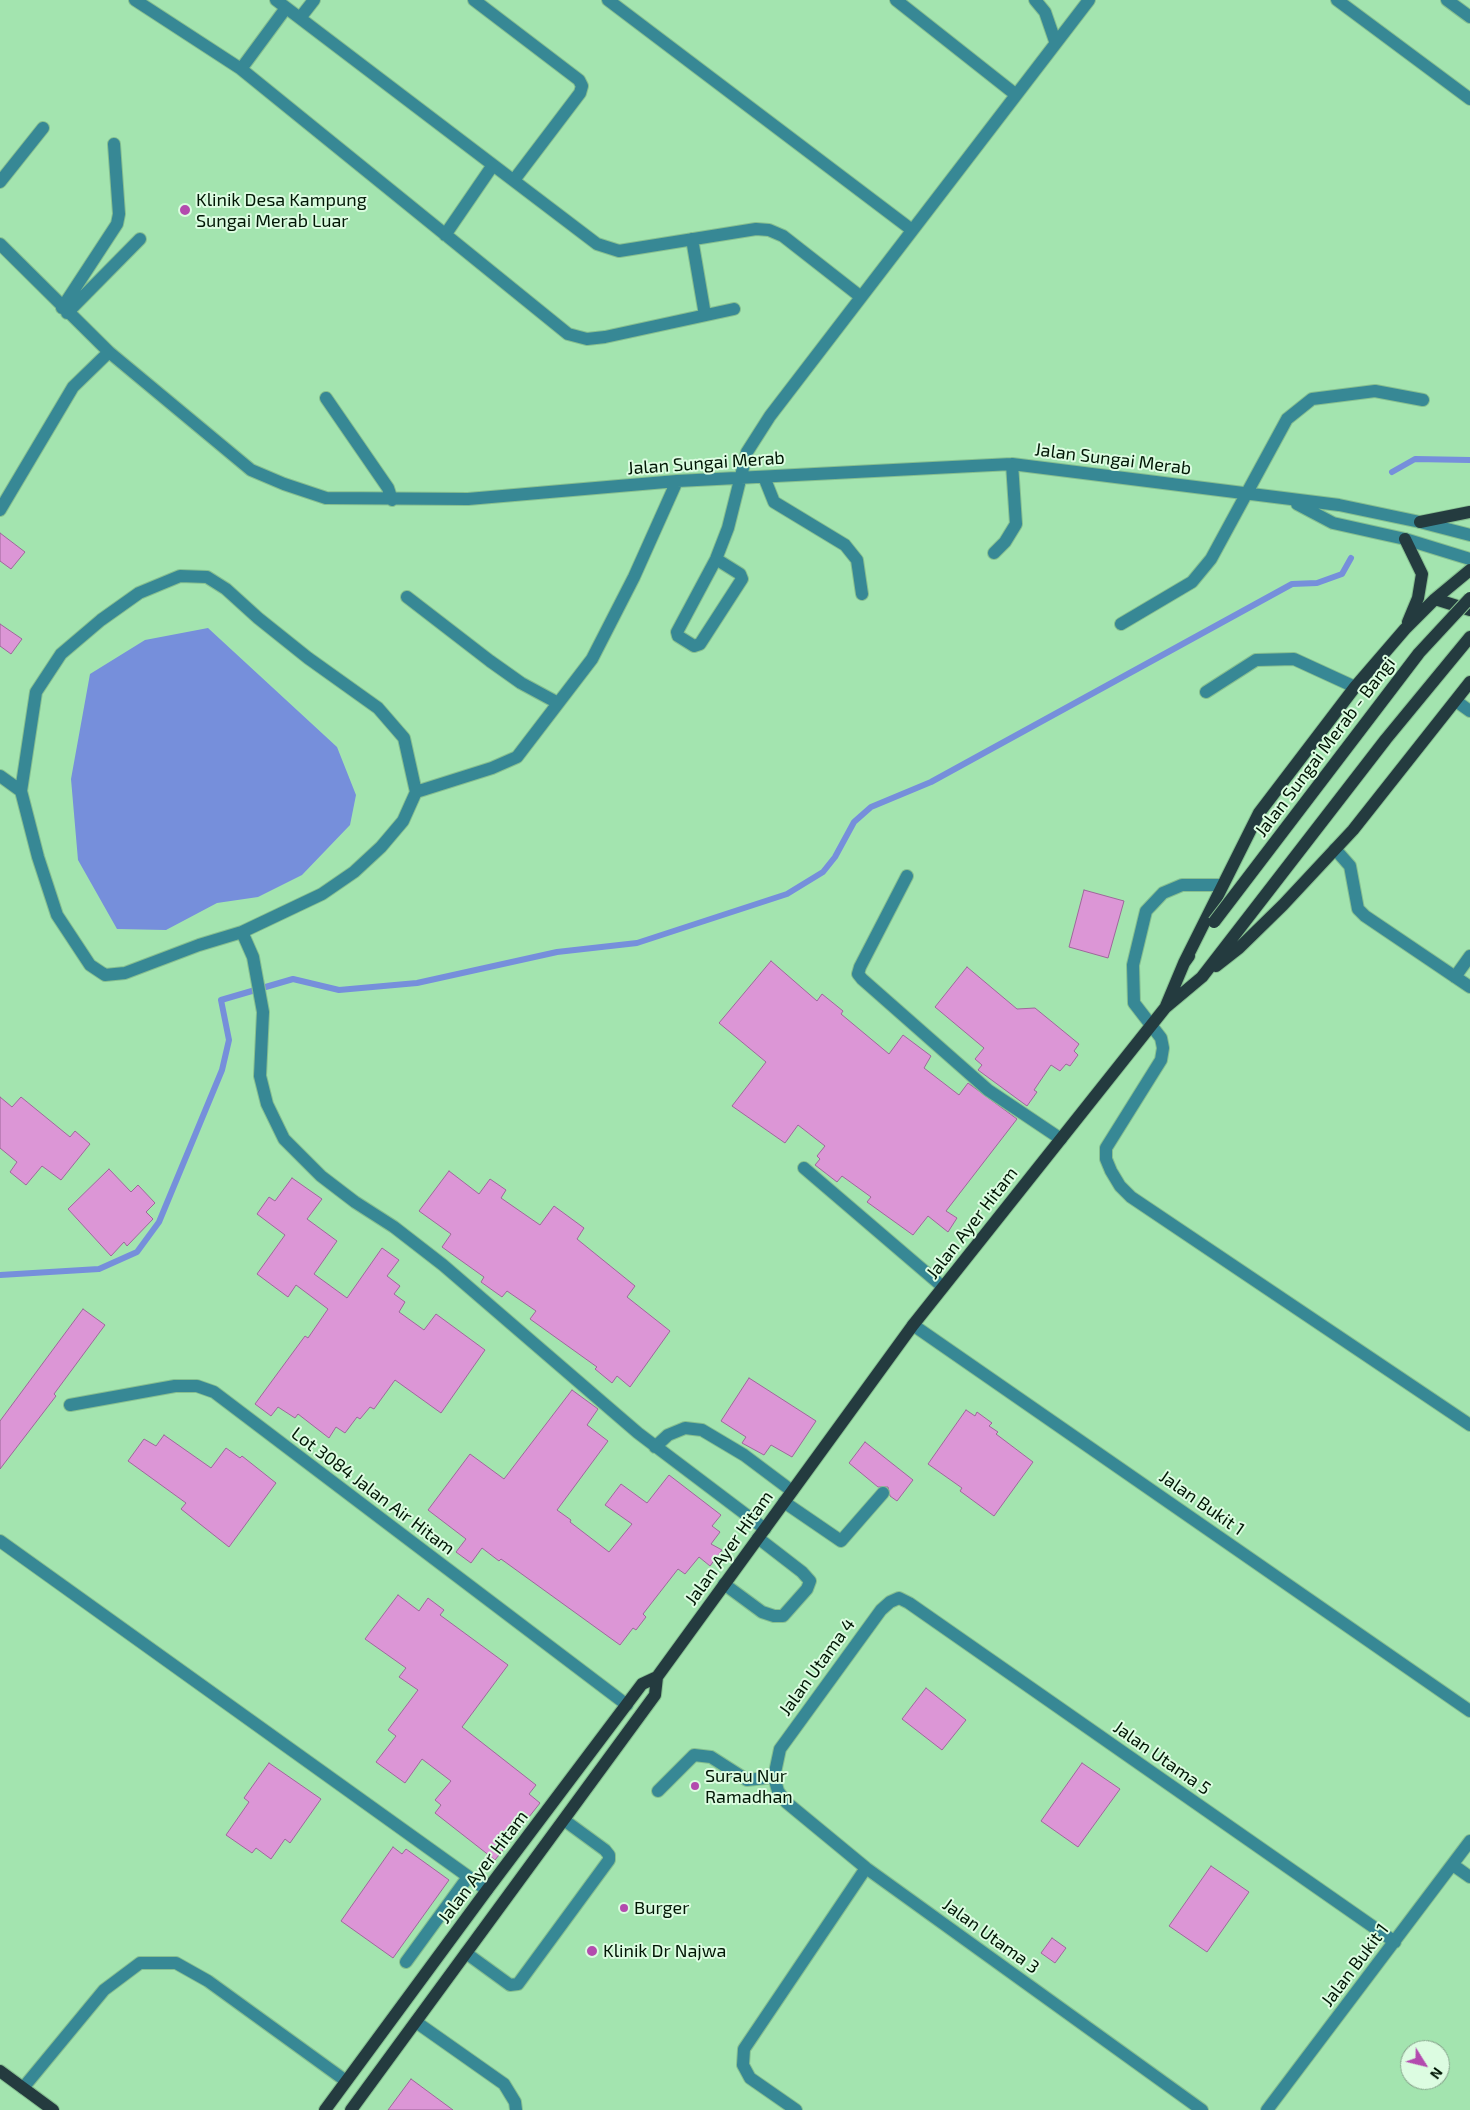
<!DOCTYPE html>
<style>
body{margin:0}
#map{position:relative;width:1470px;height:2110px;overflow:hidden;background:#a3e4af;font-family:"Exo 2",sans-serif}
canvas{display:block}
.north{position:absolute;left:1400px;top:2040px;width:50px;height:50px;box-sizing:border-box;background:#dcfce1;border:1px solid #84a089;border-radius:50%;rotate:126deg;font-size:14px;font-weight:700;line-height:20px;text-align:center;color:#001604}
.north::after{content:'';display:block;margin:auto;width:18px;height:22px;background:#b34bae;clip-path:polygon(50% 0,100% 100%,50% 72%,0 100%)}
</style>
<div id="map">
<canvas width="1470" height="2110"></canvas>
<div class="north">N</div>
</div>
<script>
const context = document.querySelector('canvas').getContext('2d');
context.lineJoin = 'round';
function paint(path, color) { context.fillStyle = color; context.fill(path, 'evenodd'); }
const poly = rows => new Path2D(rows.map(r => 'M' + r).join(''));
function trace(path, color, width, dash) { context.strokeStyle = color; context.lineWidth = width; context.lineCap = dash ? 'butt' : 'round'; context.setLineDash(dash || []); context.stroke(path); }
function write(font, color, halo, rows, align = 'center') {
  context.font = font + ' "Exo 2",sans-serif'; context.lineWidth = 4; context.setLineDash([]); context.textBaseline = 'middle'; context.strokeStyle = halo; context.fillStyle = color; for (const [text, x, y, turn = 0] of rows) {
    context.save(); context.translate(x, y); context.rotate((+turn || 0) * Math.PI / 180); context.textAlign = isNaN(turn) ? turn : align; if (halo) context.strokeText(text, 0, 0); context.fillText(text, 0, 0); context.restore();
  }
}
const water = poly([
 [208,628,337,747,356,795,350,825,302,875,258,897,217,903,166,930,117,929,78,860,71,779,90,674,145,640]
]);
const stream = poly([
 [1392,472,1415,459,1470,460],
 [0,1275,99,1269,137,1252,159,1222,222,1070,229,1040,221,1000,293,979,339,990,417,983,557,952,637,943,787,894,823,872,835,857,854,822,871,807,931,782,1292,584,1317,583,1342,574,1351,558]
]);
const building = poly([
 [0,533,25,552,11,569,0,561,0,533],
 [0,624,22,639,11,654,0,646,0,624],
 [1084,890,1124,901,1108,958,1069,947,1084,890],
 [771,961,817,1001,822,994,843,1011,841,1014,889,1054,903,1035,931,1056,924,1068,959,1095,968,1083,1017,1119,946,1211,957,1218,948,1232,928,1216,913,1235,867,1202,871,1197,842,1176,837,1182,815,1165,820,1159,817,1156,825,1146,798,1125,785,1143,732,1106,766,1062,719,1023,771,961],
 [967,967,1017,1009,1035,1008,1079,1044,1074,1051,1078,1055,1070,1066,1066,1064,1060,1071,1051,1065,1034,1090,1037,1092,1027,1106,978,1070,982,1065,975,1059,984,1048,935,1007,967,967],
 [0,1097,12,1107,21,1097,70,1137,75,1131,90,1144,61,1180,42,1166,26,1185,10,1172,17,1162,0,1148,0,1097],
 [109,1169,131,1192,138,1185,155,1203,146,1212,153,1219,127,1246,124,1242,111,1256,68,1209,109,1169],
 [449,1171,479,1194,490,1179,506,1190,501,1198,540,1225,554,1206,584,1228,577,1239,635,1286,627,1297,670,1331,630,1387,617,1376,612,1383,595,1369,597,1367,530,1319,536,1311,507,1291,502,1297,481,1282,484,1277,442,1247,451,1234,419,1211,449,1171],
 [292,1178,322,1199,307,1219,337,1241,314,1274,347,1298,382,1248,399,1260,387,1276,400,1286,394,1294,405,1302,399,1312,424,1330,436,1314,485,1350,441,1413,395,1380,374,1409,370,1407,360,1419,357,1417,345,1433,336,1427,329,1438,298,1414,295,1418,278,1407,271,1416,255,1404,305,1336,308,1338,328,1309,296,1285,288,1297,257,1274,285,1235,257,1214,269,1197,275,1201,292,1178],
 [83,1309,105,1325,54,1394,56,1396,0,1469,0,1421,83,1309],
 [749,1378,816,1421,792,1457,771,1445,764,1455,742,1443,746,1437,721,1421,749,1378],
 [572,1390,598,1409,587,1425,608,1441,557,1510,571,1520,570,1522,609,1552,632,1524,605,1505,621,1484,647,1503,669,1475,721,1515,712,1526,720,1532,711,1544,722,1550,710,1566,699,1557,685,1574,678,1569,643,1614,646,1617,636,1630,633,1628,620,1645,501,1559,499,1561,482,1548,471,1563,456,1552,466,1539,428,1510,470,1454,504,1479,572,1390],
 [966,1410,975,1416,977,1412,992,1423,989,1426,998,1432,996,1434,1033,1462,994,1516,960,1491,962,1488,928,1464,966,1410],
 [164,1435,211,1468,226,1448,240,1458,242,1456,276,1483,229,1547,181,1509,186,1503,128,1461,144,1439,156,1446,164,1435],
 [865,1442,913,1480,897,1501,890,1496,888,1487,878,1487,849,1463,865,1442],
 [398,1595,419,1611,428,1598,444,1610,440,1615,508,1665,462,1727,536,1785,529,1794,540,1803,495,1860,435,1813,441,1805,435,1800,451,1781,422,1759,405,1783,376,1762,396,1736,388,1730,418,1690,399,1677,406,1668,365,1639,398,1595],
 [926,1688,966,1720,942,1750,902,1719,926,1688],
 [269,1763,321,1799,290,1843,285,1839,271,1859,256,1848,252,1853,226,1835,249,1802,244,1798,269,1763],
 [1082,1763,1120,1789,1078,1847,1041,1821,1082,1763],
 [393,1847,402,1854,406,1849,449,1880,393,1958,341,1921,393,1847],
 [1211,1866,1249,1892,1207,1952,1169,1926,1211,1866],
 [1052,1938,1066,1948,1055,1963,1041,1953,1052,1938],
 [411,2079,453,2110,388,2110,411,2079]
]);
const minor = poly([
 [135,0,241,69,568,334,587,339,605,337,734,309],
 [276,0,597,244,619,251,756,229,769,230,783,236,861,297],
 [474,0,579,80,582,86,580,93,514,180],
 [608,0,912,230],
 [896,0,1015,94],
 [1035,0,1045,12,1055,41],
 [1337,0,1470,99],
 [1447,0,1470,17],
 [300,18,314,0],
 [241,69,286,8],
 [0,182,43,128],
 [445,235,493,165],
 [692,239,705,315],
 [0,244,109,352,251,470,284,484,326,498,468,499,677,481,1012,464,1339,505,1420,522,1470,535],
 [62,308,117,224,119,214,114,144],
 [67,313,140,239],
 [326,398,388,488,392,500],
 [764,477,774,502,845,545,857,560,862,594],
 [1297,504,1333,523,1405,539,1470,559],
 [0,510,73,387,109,352],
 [994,553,1005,542,1016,524,1012,464],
 [716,559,740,574,742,579,700,644,694,646,678,636,677,632,716,559,728,528,747,452,770,416,1089,0],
 [180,576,207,577,226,589,258,618,308,658,378,708,404,738,416,792,403,821,381,847,354,872,322,894,242,932,199,945,125,973,105,975,90,965,57,915,38,857,21,791,36,692,61,654,101,620,139,593,180,576],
 [407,597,490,661,521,683,558,703],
 [1121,624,1192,582,1211,559,1287,419,1312,399,1375,391,1423,400],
 [1206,692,1256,660,1294,659,1355,687],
 [1456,701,1470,711],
 [0,776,21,791],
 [416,792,492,768,517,757,592,659,634,577,677,481],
 [1335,849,1350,866,1358,909,1365,916,1470,987],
 [907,876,860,967,858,974,862,979,988,1090,1061,1139],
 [1222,885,1182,885,1163,893,1146,911,1133,965,1134,1003,1161,1038,1163,1048,1161,1060,1106,1148,1106,1159,1111,1171,1120,1186,1131,1197,1470,1425],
 [242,932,253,957,263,1012,260,1076,267,1104,284,1139,321,1176,355,1202,394,1227,443,1265,638,1433,765,1529],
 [1455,977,1470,956],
 [804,1168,943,1287],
 [913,1325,1470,1711],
 [70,1405,175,1386,197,1386,214,1392,627,1705],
 [655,1447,668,1435,685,1428,702,1430,744,1455,792,1491],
 [784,1502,841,1541,883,1493],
 [0,1541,487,1890],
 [724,1584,762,1612,774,1616,783,1616,807,1589,810,1581,802,1572,758,1538],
 [658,1791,694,1755,711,1757,747,1780,774,1777],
 [1453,1865,1470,1877],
 [466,1953,510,1985,518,1984,609,1860,609,1855,605,1850,564,1820],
 [406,1962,468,1877],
 [416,2022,504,2084,515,2102,516,2110],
 [23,2088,104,1990,140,1963,176,1963,208,1981,346,2081],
 [796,2110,750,2078,743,2065,744,2049,866,1868],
 [1202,2110,866,1868,786,1802,778,1791,774,1777,780,1749,881,1610,890,1602,899,1598,909,1603,1395,1942],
 [1267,2110,1470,1841]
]);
const major = poly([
 [1420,522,1470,512],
 [1405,539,1422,574,1418,598,1408,622],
 [1435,599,1470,610],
 [1184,963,1259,813,1355,687,1405,629,1435,599,1470,570],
 [1216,966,1239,948,1283,905,1353,830,1470,682],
 [1166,1006,1184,963,1189,956],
 [0,2071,53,2110],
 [325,2110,487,1890,642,1684,657,1677,913,1325,1165,1008,1202,977,1386,739,1470,637],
 [351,2110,655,1695,657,1677]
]);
const majorBridge = poly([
 [1214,922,1419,653,1470,598]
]);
const markers = [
 [185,210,6,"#b34bae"],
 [695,1786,5,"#b34bae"],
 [624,1908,5,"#b34bae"],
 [592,1951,6,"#b34bae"]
];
const poiNames = [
 ["Klinik Desa Kampung",196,200],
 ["Sungai Merab Luar",196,221],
 ["Surau Nur",705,1776],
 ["Ramadhan",705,1797],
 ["Burger",634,1908],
 ["Klinik Dr Najwa",603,1951]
];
const streetNames = [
 ["Jalan Sungai Merab",1113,459,7],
 ["Jalan Sungai Merab",706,463,-4],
 ["Jalan Sungai Merab - Bangi",1325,747,-53],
 ["Jalan Ayer Hitam",972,1223,-52],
 ["Lot 3084 Jalan Air Hitam",373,1491,37],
 ["Jalan Bukit 1",1202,1503,35],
 ["Jalan Ayer Hitam",729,1548,-54],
 ["Jalan Utama 4",817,1667,-54],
 ["Jalan Utama 5",1162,1758,35],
 ["Jalan Ayer Hitam",483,1867,-53],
 ["Jalan Utama 3",991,1936,36],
 ["Jalan Bukit 1",1355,1965,-53]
];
paint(water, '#768fdb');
trace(stream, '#768fdb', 6);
paint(building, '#dc96d6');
trace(building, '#9e679a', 1);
trace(minor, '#86bf90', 14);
trace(major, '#86bf90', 14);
trace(minor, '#378895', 12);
trace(major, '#243b3f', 12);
trace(majorBridge, '#86bf90', 14, []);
trace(majorBridge, '#243b3f', 12);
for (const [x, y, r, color] of markers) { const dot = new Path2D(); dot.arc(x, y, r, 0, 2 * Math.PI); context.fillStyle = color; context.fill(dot); trace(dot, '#dcfce1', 2); }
write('18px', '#001604', '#dcfce1', poiNames, 'left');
write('18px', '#001604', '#dcfce1', streetNames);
</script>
